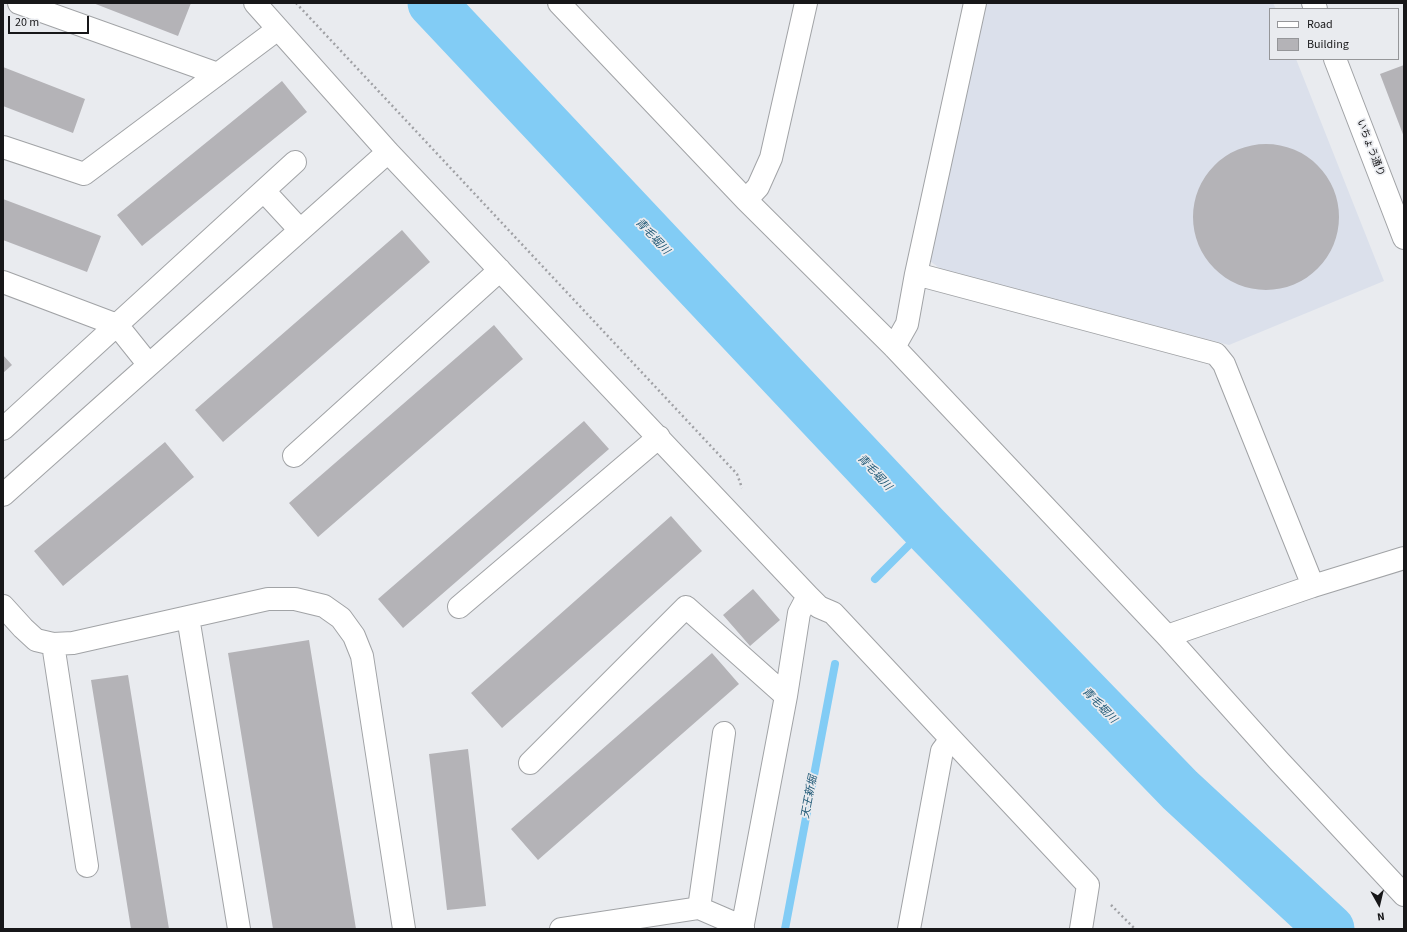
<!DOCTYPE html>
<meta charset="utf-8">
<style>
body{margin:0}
#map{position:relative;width:1407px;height:932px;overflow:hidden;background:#e9ebef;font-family:"Source Sans 3",sans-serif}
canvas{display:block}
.frame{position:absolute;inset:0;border:4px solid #171719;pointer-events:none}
.legend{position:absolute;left:1269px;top:8px;width:130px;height:52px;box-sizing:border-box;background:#e9ebef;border:1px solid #959699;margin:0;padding:5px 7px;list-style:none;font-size:12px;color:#171719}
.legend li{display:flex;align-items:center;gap:8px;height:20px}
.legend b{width:20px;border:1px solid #959699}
.north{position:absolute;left:1359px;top:884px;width:40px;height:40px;-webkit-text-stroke:3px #e9ebef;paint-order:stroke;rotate:172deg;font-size:11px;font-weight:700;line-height:16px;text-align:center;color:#171719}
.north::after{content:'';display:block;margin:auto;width:14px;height:18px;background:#171719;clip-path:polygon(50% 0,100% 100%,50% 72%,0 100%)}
.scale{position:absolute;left:8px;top:16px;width:81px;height:18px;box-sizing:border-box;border:2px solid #171719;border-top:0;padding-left:5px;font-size:12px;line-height:14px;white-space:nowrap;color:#171719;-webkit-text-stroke:3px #e9ebef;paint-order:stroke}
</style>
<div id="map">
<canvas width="1407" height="932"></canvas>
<div class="frame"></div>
<ul class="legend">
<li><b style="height:5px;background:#fff"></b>Road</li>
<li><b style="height:11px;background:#b4b3b7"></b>Building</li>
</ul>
<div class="north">N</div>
<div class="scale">20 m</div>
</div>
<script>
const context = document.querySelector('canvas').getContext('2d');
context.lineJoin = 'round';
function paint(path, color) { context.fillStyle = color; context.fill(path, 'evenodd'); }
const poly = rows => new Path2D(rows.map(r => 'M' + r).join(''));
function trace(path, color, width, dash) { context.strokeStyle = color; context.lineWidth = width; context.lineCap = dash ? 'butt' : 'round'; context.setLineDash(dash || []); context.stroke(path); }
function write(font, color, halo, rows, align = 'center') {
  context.font = font + ' "Source Sans 3","Noto Sans JP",sans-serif'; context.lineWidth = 3.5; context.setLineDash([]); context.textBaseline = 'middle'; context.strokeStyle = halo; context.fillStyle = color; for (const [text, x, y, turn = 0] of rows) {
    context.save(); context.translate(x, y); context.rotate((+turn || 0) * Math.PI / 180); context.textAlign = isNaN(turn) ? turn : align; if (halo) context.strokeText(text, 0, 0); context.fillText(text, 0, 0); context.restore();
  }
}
const built = poly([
 [985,3,1273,3,1276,9,1270,9,1270,59,1296,59,1384,281,1229,345,942,270,930,261]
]);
const stream = poly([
 [875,579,926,528],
 [785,929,835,664]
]);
const river = poly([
 [432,3,926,528,1180,790,1330,929]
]);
const building = poly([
 [93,3,191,3,178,36],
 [1404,65,1404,137,1380,74],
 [3,67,85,99,73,133,3,106],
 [282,81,307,112,142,246,117,215],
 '1193 217a73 73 0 1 1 146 0a73 73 0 1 1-146 0Z',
 [3,199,101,236,87,272,3,240],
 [402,230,430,262,223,442,195,410],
 [494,325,523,359,318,537,289,503],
 [3,355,12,365,3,373],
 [584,421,609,449,403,628,378,599],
 [165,442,194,477,63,586,34,551],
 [671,516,702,551,502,728,471,693],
 [753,589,780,620,750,646,723,615],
 [309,640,356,929,273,929,228,653],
 [712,653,739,684,538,860,511,829],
 [128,675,169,929,131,929,91,680],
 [468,749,486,906,447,910,429,754]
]);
const path = poly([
 [296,3,737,474,742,488],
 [1111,905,1135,929]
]);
const minor = poly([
 [19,3,218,74],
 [255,3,388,152,808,596,799,613,786,696,742,929],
 [559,3,746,200,894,347,1167,636,1279,761,1404,895],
 [1313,3,1316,9],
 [1335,59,1404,238],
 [3,147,84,174,278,29],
 [264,191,300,230],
 [746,200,758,187,771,158,806,3],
 [916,274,1216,354,1224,364,1313,586],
 [3,282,117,325,149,365],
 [894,347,907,324,916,274,975,3],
 [3,429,295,162],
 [294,456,500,270],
 [3,495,388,152],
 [808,596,819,607,833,613,1088,885,1081,929],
 [3,606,23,628,36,640,53,644,73,643,268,599,295,599,324,606,341,618,354,636,362,656,404,929],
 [459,607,659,437],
 [188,617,239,929],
 [1167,636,1313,586,1404,558],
 [53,644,87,866],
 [530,763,686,607,786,696],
 [699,908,724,733],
 [561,929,699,908,743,927],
 [909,929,942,751,951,739]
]);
const streetNames = [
 ["いちょう通り",1370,148,69]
];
const waterNames = [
 ["青毛堀川",652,237,47],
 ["青毛堀川",874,473,47],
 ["青毛堀川",1099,706,46],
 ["天王新堀",810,797,-79]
];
paint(built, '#dbe0eb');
trace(stream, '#82ccf5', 8);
trace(river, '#82ccf5', 49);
paint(building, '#b4b3b7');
trace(minor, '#a1a3a6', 24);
trace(path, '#a0a1a5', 2.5, [2, 3]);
trace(minor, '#fff', 22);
write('10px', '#171719', '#e9ebef', streetNames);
write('italic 11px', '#225a77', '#e9ebef', waterNames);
</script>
